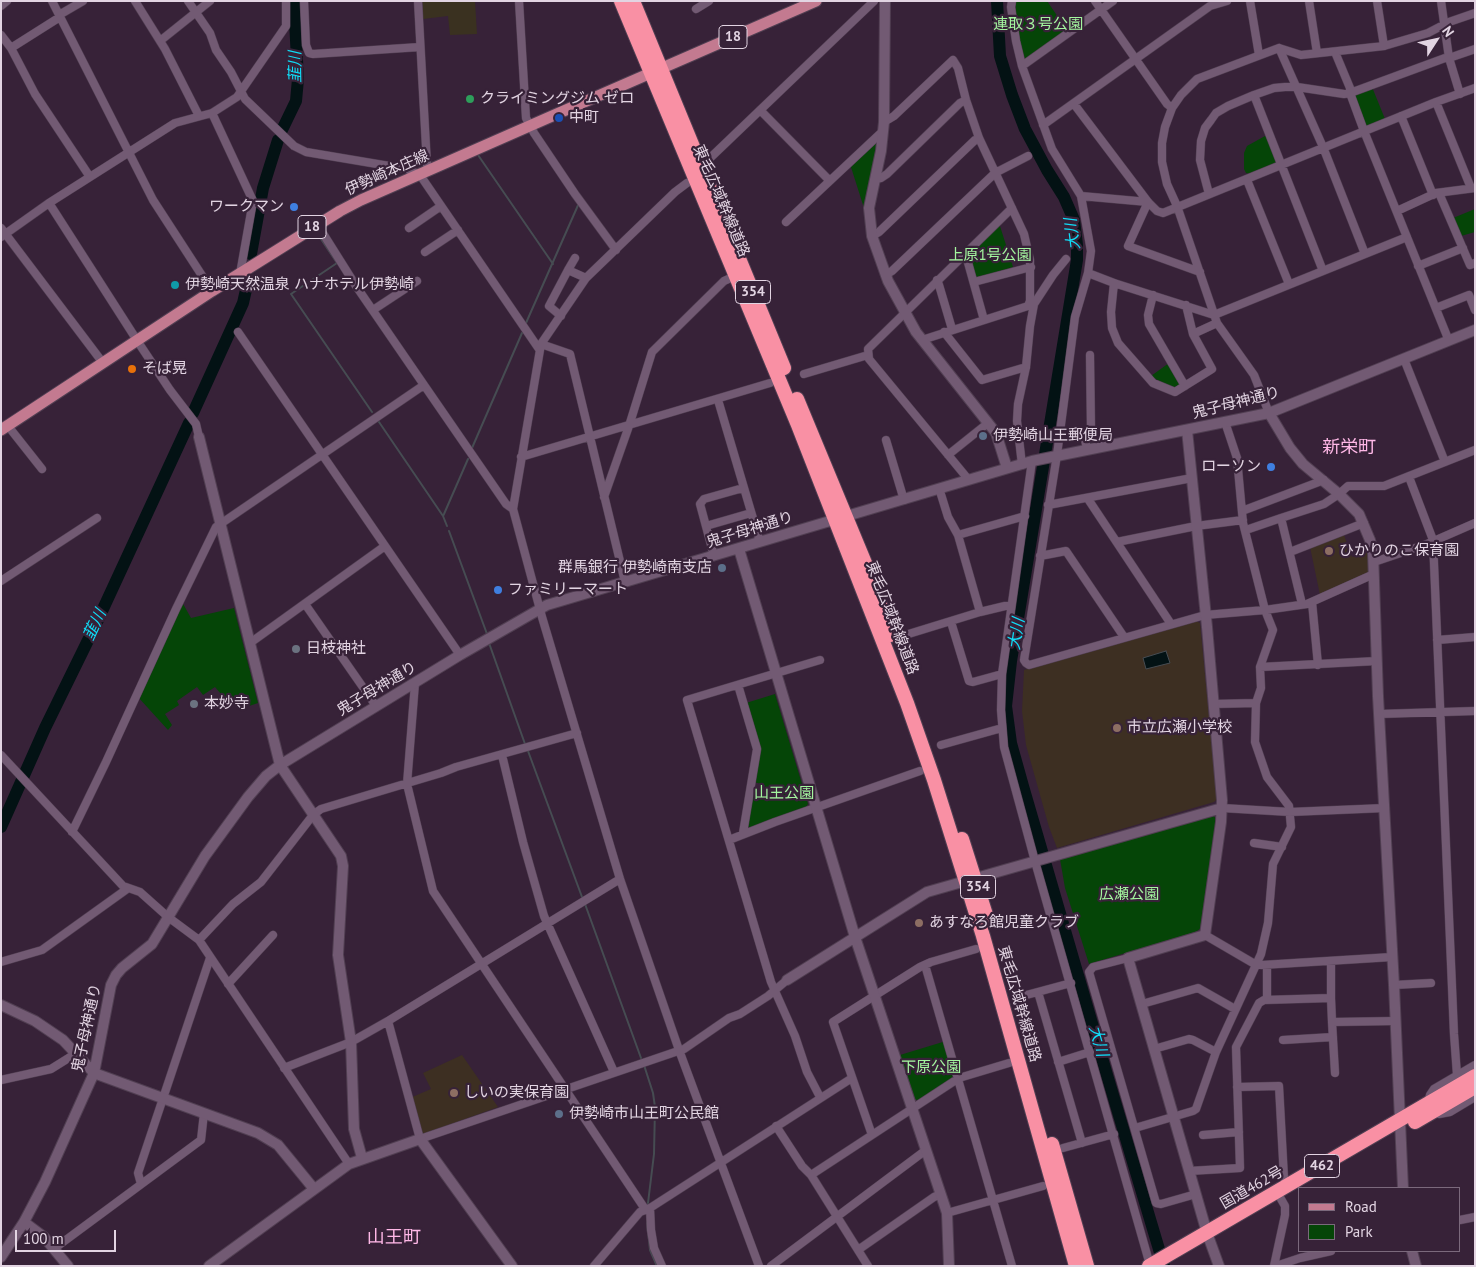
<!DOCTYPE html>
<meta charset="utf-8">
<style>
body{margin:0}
#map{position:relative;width:1476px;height:1267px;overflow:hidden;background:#372238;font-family:"PT Sans",sans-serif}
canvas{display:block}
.frame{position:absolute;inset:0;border:2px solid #e2d4e2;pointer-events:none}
.legend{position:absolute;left:1298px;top:1187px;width:162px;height:65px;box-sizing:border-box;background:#372238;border:1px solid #7b697c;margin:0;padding:6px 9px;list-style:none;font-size:15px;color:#e2d4e2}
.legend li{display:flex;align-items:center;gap:10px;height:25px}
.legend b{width:25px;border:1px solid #7b697c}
.north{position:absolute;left:1411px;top:15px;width:50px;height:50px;-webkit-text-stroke:4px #372238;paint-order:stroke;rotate:55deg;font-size:14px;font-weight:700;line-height:20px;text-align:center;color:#e2d4e2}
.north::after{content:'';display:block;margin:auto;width:18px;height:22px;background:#e2d4e2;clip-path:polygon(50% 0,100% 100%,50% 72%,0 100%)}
.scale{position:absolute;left:15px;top:1230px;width:101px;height:22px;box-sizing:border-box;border:2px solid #e2d4e2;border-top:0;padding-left:6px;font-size:15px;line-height:18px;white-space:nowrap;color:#e2d4e2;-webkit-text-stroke:4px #372238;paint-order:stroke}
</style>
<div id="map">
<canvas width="1476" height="1267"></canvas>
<div class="frame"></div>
<ul class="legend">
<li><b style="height:6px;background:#c37a90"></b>Road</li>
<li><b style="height:14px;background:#054507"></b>Park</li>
</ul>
<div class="north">N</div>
<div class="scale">100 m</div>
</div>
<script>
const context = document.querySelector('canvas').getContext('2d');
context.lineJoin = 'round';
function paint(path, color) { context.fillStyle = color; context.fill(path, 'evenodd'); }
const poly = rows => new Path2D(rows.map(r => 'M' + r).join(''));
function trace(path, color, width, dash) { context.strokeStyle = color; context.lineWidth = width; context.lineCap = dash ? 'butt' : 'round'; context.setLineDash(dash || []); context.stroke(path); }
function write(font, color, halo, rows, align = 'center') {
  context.font = font + ' "PT Sans","Noto Sans JP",sans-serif'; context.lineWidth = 4.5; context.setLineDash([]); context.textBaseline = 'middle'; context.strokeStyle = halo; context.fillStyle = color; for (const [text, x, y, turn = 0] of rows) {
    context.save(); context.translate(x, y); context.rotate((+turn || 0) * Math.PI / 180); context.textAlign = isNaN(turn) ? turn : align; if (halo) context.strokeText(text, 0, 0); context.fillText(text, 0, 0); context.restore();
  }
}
const industrial = poly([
 [422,1,475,1,477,34,450,35,448,16,423,19]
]);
const education = poly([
 [1344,535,1352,557,1369,551,1369,573,1320,595,1310,547],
 [1196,621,1200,623,1217,799,1214,802,1057,848,1049,827,1026,745,1022,711,1024,670],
 [462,1055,498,1107,421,1135,410,1098,431,1089,423,1073]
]);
const green = poly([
 [1015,1,1047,1,1067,30,1025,60,1023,57,1018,34],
 [1372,87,1385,119,1369,126,1366,125,1354,96,1355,93],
 [1265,136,1268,137,1277,159,1277,163,1250,174,1246,173,1244,169,1244,153,1247,146],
 [878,139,864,208,850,164],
 [1475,209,1475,232,1461,236,1453,218],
 [999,223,1013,267,978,278,974,275,968,255],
 [1169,363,1180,383,1180,385,1173,389,1151,376],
 [182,602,191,618,234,608,258,703,249,706,245,694,226,700,215,687,203,695,197,687,177,701,179,705,165,714,172,725,168,730,138,697],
 [775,694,808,804,806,807,750,828,747,826,753,793,763,795,765,785,754,782,760,749,746,703],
 [1213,815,1216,819,1200,929,1195,932,1089,964,1065,888,1060,859],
 [946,1041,954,1078,919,1101,915,1099,900,1055]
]);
const water = poly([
 [1166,651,1170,663,1146,669,1143,658,1166,651]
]);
const stream = poly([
 [478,155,553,264],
 [317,233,337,263,291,294,372,412],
 [526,323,579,203],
 [379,422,443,516],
 [472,448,522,333],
 [447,526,443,516,444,514,468,459],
 [449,531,487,634],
 [489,643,525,744],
 [528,751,582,897],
 [585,904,641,1058],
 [644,1065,653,1093,655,1107,654,1154,648,1203],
 [647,1223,650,1250,657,1266]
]);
const river = poly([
 [997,1,1000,56,1012,95,1025,129,1047,170,1064,197,1074,220,1077,245,1077,260,1011,661,1006,706,1011,743,1023,786,1107,1075,1164,1266],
 [282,130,296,101,298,79,294,1],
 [251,254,263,188,278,140],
 [193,413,243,303,248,281],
 [1,827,45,728,97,622,189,423]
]);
const street = poly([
 [52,1,153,200,212,291],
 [135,1,165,49,199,116],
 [188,1,210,33,216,50,231,72,245,99,294,146,306,152,407,169,420,175,539,349],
 [304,1,306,45,309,53,313,54,420,47],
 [418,1,427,165,429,171],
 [519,1,526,118,534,133,575,194,616,250],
 [1012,1,1011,7,1016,41,1022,66,1052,149,1081,196,1091,251,1088,273,1075,317,1057,455,1024,660,1026,663,1029,665,1205,615,1265,610,1307,604,1374,574],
 [1095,1,1167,104,1172,108],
 [1250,1,1259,55],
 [1309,1,1317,53],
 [1377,1,1384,46],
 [1441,1,1449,58,1460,94],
 [1,6,7,1],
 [696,9,709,1],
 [59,15,83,1],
 [1,35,11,48,35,94,90,177],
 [160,41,210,1],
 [11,48,60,17],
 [1279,48,1323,147,1365,254],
 [1335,52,1350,88,1350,93,1364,131,1449,341],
 [1022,66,1113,1],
 [1254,95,1323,271],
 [1436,102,1471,188],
 [1074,104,1148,202,1157,211,1163,213,1436,102,1475,88],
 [760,110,829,180],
 [212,113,253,201,240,274],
 [1401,116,1433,195],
 [884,122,894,116,953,60,958,68,966,100,979,138,1024,234,1030,260,1030,301,1028,306,922,340],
 [1043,125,1210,6,1227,1],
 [708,160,874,1],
 [875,179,881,178,887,174,960,103,966,100],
 [1247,180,1289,284],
 [687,183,675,192,586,278,541,344,513,509,542,617,620,879,679,1050,759,1266],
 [1439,193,1470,265,1475,263],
 [1209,194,1200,160,1201,141,1205,128,1211,120,1216,113,1228,106,1254,95,1274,88,1285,87,1297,87,1344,94,1350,93,1445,58,1452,57,1475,49],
 [1081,196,1148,202,1128,246,1200,272],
 [49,203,140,345,170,390,196,424,199,437],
 [1397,211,1436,193,1475,188],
 [786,222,883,131],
 [317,224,356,286,424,385,506,504,513,509],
 [1,228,103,363],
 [409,228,441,206],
 [872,236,879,232,975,140,979,138],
 [1,237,49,203,175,123,212,113,237,97,286,26,286,1],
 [425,252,458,230],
 [964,254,967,259,984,320],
 [1418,266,1463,248],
 [568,270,575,258],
 [1088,273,1114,283,1214,315,1407,237],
 [885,275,892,271,995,173,1028,156],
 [937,280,939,285,952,329],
 [974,282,1031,267],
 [1114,283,1111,312,1112,328,1118,343,1153,383,1175,392,1212,369,1193,334,1186,305],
 [1153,295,1148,315,1149,324,1185,386],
 [1034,304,1053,275,1066,259],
 [1436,308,1469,295,1475,310],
 [373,310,417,281],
 [561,316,549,306,568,270,586,278],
 [238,332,460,655],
 [944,332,982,380,1026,367],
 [1193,334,1217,323],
 [541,344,570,354,625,582],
 [1404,359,1445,462],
 [804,374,868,355],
 [718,400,760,542],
 [1269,413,1254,375,1217,323,1177,206,1167,184,1162,162,1162,143,1165,127,1172,108,1181,95,1197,79,1279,48,1301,55,1384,46,1428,33,1449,22,1475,13],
 [1225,422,1237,458,1243,523,1265,610,1273,630,1260,667,1377,661],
 [8,426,42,469],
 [886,440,904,500],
 [1087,449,1084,435,1091,430,1090,355],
 [948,455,988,423],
 [521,457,770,383],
 [1032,461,1002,674,1001,710,1004,747,1036,865,1150,1265],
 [1022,465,1017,421,1018,404,1026,367,1030,326,1034,304,1030,301],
 [1409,477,1433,540,1454,1034,1457,1075],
 [968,479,869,359,868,349,1012,208],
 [939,488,948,517,958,535,980,612],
 [604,497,629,426,652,352,724,281,735,276],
 [1088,499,1171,624],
 [1048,505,1192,478],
 [1242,511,1324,480],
 [706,526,751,513],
 [1246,530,1281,518],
 [958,535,1025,516],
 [1117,542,1196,526,1243,520],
 [1290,552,1364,523],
 [714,556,700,504,704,499,743,488],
 [1040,556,1066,551,1124,637],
 [1374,562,1427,544,1475,523],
 [1,581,97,518],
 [1312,602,1318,665],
 [305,604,376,706],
 [1302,604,1281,518,1324,504,1339,494,1348,486,1384,486,1475,450],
 [951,622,969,681,973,682,1002,674],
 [902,636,980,612,1005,606,1011,606],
 [1437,640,1475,637],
 [250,643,385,546],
 [415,683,407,784,433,891,645,1209],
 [738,685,757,749,743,833],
 [1213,704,1256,703],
 [1379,714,1475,711],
 [941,745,1002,728],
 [1,755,123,886,140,892,168,917,199,940,349,1164],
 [502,755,523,842,544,916,614,1072],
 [1222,808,1290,812,1385,808],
 [72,832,106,762,176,609,216,527,424,385],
 [729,840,775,822,920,771],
 [1254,843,1282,847],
 [1205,935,1253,963,1262,965,1392,957],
 [199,940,233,904,261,882,313,815,321,809,441,773,456,767,577,733],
 [1128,958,1093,967,1089,972,1156,1203,1161,1204,1196,1194],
 [1,962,42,950,127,889],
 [925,965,1012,1266],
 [1267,965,1267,1000],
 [228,984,273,935],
 [1394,985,1431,983],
 [1038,992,1082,1143],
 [1019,997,1071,983],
 [1331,998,1331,962],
 [1142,1004,1198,988,1235,1009],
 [388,1021,420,1139,684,1049,729,1018,740,1014,768,996,787,980],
 [1332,1022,1335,1073],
 [1283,1040,1333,1037],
 [1154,1049,1189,1039,1193,1040,1216,1052],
 [1058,1062,1090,1052],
 [284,1068,351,1042,388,1021,620,879],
 [1,1080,51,1069,75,1054],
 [1237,1087,1279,1086,1284,1178,1287,1187],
 [820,1097,807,1072,795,1036,771,982,687,700,820,660],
 [1428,1103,1430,1095,1434,1089,1475,1065],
 [1434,1111,1439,1114,1450,1112,1475,1097],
 [776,1126,802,1166,811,1175,868,1266],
 [1135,1128,1193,1111,1196,1109,1216,1052,1261,954,1268,923,1273,864,1291,827,1289,806,1267,777,1255,742,1256,703,1261,688,1260,667],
 [872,1135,833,1022,920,967,931,962,976,949],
 [1203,1135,1239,1132],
 [1063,1148,1114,1134],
 [1189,1171,1240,1168,1236,1047,1259,1003,1264,1000,1331,998,1332,1022,1396,1021],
 [811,1175,959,1078,1009,1063],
 [141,1184,138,1173,210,958],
 [650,1208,651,1230,654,1248,662,1266],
 [947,1213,1043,1186],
 [1460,1220,1475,1217],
 [55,1248,201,1140,204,1113],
 [858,1250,934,1197,941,1194],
 [594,1266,640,1212,650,1208,852,1078],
 [771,1266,926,1150],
 [1274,1266,1285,1215,1285,1206,1281,1199],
 [1276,1266,1300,1258,1331,1251]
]);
const secondary = poly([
 [885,1,884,122,881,151,869,208,872,236,888,281,916,332,996,433,1007,468],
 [1269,413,1290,448,1303,464,1339,494,1359,514,1370,540,1373,552,1378,696,1394,985,1403,1188],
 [1187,430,1207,627,1222,800,1221,822,1205,935,1128,958,1207,1233,1219,1266],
 [199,437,280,765,341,856,343,866,338,955,351,1042,354,1129,362,1158],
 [739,549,855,937,947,1213,949,1266],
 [787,980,927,892,1222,808],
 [1,1005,35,1021,63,1040,94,1073,258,1133,278,1145,314,1189],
 [24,1222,44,1237,68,1266],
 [1412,1251,1416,1266],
 [1,1257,24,1222,45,1182,94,1073,111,985,116,975,122,968,152,944,205,856,248,797,266,776,280,765,460,655,547,605,1032,461,1269,413,1475,330],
 [209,1266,349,1164,420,1139,512,1266]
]);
const primary = poly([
 [1,430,212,291,340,211,361,200,559,113,816,1]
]);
const highway = poly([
 [621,1,798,425,907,703,934,780,983,936,1076,1266],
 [633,1,784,368],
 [797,399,865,563,891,635],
 [962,839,988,921],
 [1415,1122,1475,1087],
 [1052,1144,1087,1266],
 [1149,1266,1475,1076]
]);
const markers = [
 [470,99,5,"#2e9e5b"],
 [559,118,5,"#1a4fb4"],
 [294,207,5,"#3f7fe0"],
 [175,285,5,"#0f9aa8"],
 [132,369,5,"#e8710a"],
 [983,436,5,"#5c6f8a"],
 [1271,467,5,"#3f7fe0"],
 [1329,551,5,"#8d6e63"],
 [722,568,5,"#5c6f8a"],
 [498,590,5,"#3f7fe0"],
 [296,649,5,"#6b7280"],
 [194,704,5,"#6b7280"],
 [1117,728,5,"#8d6e63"],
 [919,923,5,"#8d6e63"],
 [454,1093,5,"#8d6e63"],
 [559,1114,5,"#5c6f8a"]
];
const shields = [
 [733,37,28],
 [312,227,28],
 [753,292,35],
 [978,887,35],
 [1322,1166,35]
];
const shieldNames = [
 ["18",733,37],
 ["18",312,227],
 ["354",753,292],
 ["354",978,887],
 ["462",1322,1166]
];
const parkNames = [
 ["連取３号公園",1038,25],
 ["上原1号公園",990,256],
 ["山王公園",784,794],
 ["広瀬公園",1129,895],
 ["下原公園",931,1068]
];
const poiNames = [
 ["クライミングジム ゼロ",480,99],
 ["中町",569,118],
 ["ワークマン",284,207,"right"],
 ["伊勢崎天然温泉 ハナホテル伊勢崎",185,285],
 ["そば晃",142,369],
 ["伊勢崎山王郵便局",993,436],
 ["ローソン",1261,467,"right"],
 ["ひかりのこ保育園",1339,551],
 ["群馬銀行 伊勢崎南支店",712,568,"right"],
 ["ファミリーマート",508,590],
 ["日枝神社",306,649],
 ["本妙寺",204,704],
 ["市立広瀬小学校",1127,728],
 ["あすなろ館児童クラブ",929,923],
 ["しいの実保育園",464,1093],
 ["伊勢崎市山王町公民館",569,1114]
];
const streetNames = [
 ["伊勢崎本庄線",387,173,-24],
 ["東毛広域幹線道路",721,201,67],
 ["鬼子母神通り",1236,403,-14],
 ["鬼子母神通り",750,530,-17],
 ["東毛広域幹線道路",892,618,69],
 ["鬼子母神通り",377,689,-31],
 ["東毛広域幹線道路",1019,1004,74],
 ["鬼子母神通り",87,1028,-78],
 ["国道462号",1252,1188,-30]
];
const waterNames = [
 ["韮川",296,67,-91],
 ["大川",1073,234,-97],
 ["韮川",95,625,-65],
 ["大川",1017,634,-81],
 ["大川",1098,1041,74]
];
const quarterNames = [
 ["新栄町",1349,448],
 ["山王町",394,1238]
];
paint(industrial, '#3a3120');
paint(education, '#3d2f22');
paint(green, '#054507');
paint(water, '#031214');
trace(water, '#464c52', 1);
trace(stream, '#464c52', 2);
trace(river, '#031214', 12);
trace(street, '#513f52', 9);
trace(secondary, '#513f52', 12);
trace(primary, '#513f52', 13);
trace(highway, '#513f52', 16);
trace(street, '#725a73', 8);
trace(secondary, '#725a73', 10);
trace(primary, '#c37a90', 11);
trace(highway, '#f990a4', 14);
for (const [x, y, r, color] of markers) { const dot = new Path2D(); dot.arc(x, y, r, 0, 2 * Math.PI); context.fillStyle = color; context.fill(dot); trace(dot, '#372238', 2); }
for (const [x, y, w] of shields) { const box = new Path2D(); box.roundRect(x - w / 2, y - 11.5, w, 23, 4); context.fillStyle = '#372238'; context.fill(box); trace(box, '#e2d4e2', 1); }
write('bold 14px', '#e2d4e2', null, shieldNames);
write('15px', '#a4f69f', '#372238', parkNames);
write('15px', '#e2d4e2', '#372238', poiNames, 'left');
write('15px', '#e2d4e2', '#372238', streetNames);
write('italic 16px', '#0fdef8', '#372238', waterNames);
write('18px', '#ffb8e7', '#372238', quarterNames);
</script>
